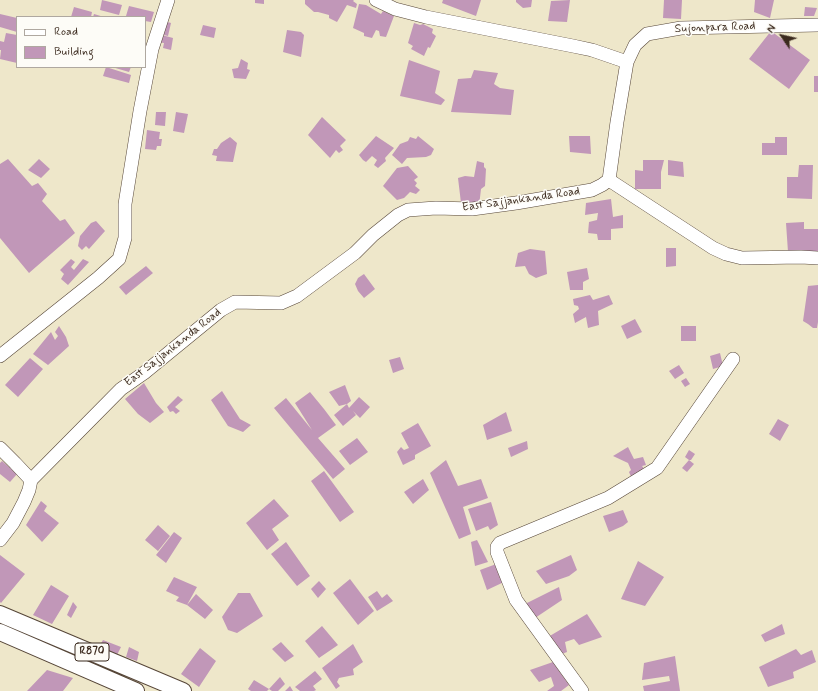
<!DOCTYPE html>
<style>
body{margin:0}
#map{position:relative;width:818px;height:691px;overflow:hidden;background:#eee7ca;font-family:Mynerve,sans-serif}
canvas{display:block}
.legend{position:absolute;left:16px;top:16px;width:130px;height:52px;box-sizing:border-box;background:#fdfcf7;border:1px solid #afa8a0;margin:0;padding:5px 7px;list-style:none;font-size:12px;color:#3b2a1e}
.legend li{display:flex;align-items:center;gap:8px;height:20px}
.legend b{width:20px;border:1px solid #afa8a0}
.north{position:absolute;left:762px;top:16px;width:40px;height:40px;-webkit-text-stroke:3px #fdfcf7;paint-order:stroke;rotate:304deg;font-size:11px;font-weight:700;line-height:16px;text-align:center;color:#3b2a1e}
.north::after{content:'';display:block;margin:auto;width:14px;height:18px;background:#3b2a1e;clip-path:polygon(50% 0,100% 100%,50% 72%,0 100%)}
</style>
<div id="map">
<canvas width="818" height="691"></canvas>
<ul class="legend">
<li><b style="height:5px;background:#fff"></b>Road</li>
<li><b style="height:11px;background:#c197b8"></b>Building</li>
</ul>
<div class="north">N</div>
</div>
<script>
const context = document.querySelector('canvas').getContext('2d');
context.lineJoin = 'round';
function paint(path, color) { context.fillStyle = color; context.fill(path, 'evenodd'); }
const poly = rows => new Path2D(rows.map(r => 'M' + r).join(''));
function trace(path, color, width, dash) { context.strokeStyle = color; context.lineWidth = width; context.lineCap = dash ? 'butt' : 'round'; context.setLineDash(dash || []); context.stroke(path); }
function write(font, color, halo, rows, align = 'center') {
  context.font = font + ' Mynerve,sans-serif'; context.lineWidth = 3; context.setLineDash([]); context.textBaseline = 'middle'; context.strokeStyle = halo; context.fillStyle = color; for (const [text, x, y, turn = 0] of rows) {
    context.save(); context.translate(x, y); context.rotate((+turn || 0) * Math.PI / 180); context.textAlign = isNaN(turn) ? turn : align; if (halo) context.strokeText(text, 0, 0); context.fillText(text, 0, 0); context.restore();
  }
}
const building = poly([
 [102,0,122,5,119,15,100,10],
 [255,0,264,0,264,4,255,3],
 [305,0,354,0,353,1,357,4,356,8,347,5,337,22,329,18,329,15,318,12,314,12,305,4],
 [443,0,481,0,476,16,442,3],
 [516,0,532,0,531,7,523,8,516,2],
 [570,0,567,22,548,21,551,1],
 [664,0,682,0,681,19,663,18],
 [755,0,774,0,770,18,754,12],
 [359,4,366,5,381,14,383,11,394,16,386,37,380,36,379,31,376,30,372,38,364,36,364,33,353,28],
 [129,6,154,12,151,22,145,21,145,17,130,17,126,16],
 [74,7,92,12,91,17,71,17],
 [805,7,817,8,814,16,804,16],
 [0,14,17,18,17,32,0,27],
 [94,14,104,17,93,17],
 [164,21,171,23,168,36,160,34],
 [414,23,420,25,423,24,433,29,432,33,436,36,430,48,428,47,424,56,411,49,413,46,408,43],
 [203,25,216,28,214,38,200,35],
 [287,30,301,32,304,35,301,57,283,52],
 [771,31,810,60,789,89,749,59],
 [6,33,17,35,17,63,0,59,1,50,0,50,0,41,4,42],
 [158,34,173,38,171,50,163,48,164,43,157,42],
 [241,59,248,63,247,69,250,70,246,79,234,78,232,69,238,68],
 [409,60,440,71,435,93,445,100,441,105,400,96],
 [106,67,131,75,129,83,103,76],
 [112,67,131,67,129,72],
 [474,70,498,73,494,84,500,88,514,90,511,115,451,112,458,79,471,78],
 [814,76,818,76,818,92,814,92],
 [156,112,166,112,165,126,155,125],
 [176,112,188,114,184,133,173,131],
 [322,117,346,140,340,146,343,150,339,153,336,150,330,158,308,135],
 [147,130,160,132,159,139,162,139,161,146,157,146,156,150,145,149],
 [376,136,394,148,385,158,386,161,378,168,374,165,377,160,372,156,366,162,363,160,359,155],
 [418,136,434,149,431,155,426,157,407,158,402,164,392,155,400,144,408,141,410,137,416,139],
 [569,136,590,136,591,154,570,152],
 [230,137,237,143,233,162,216,161,217,156,212,155,214,149,217,149,221,143],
 [775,137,787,137,787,155,762,155,762,143,775,143],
 [8,159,32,186,38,183,47,194,42,201,60,221,65,219,75,233,29,273,0,238,0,164],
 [39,159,50,169,41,178,28,170],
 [643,160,664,160,661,172,661,189,635,189,635,170,643,171],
 [668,160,683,162,684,177,668,175],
 [477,161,484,163,484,167,486,169,485,186,481,189,479,206,461,203,458,178,465,176,474,177],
 [799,165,813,165,812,199,787,198,787,177,798,177],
 [408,166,418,177,414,180,417,183,415,186,420,190,416,194,410,192,404,198,397,200,383,186,397,168],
 [611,199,613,217,623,215,623,228,611,229,611,240,598,240,597,234,588,233,589,222,597,220,598,213,585,215,586,203],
 [96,221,105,231,89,249,86,246,82,250,78,246,80,236,91,223],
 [804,222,804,229,818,229,818,252,788,252,786,223],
 [666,248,676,248,676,266,666,267],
 [530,249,545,251,547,274,536,278,529,274,525,266,515,267,518,253],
 [71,259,75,262,71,267,74,270,83,259,89,262,68,285,61,279,64,274,60,270],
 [146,266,153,273,126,295,119,287],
 [587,268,589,279,583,282,583,290,570,290,567,272],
 [364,274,375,289,364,298,358,291,355,284,358,278],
 [818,285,818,322,817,328,813,328,808,324,803,321,808,286],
 [590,295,593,300,609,295,613,304,598,311,599,325,588,328,586,317,575,323,573,314,579,309,578,306,574,305,573,299],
 [635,319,642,332,627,339,621,326],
 [59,326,66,337,69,346,48,365,33,354,51,332,55,340,58,336,55,332],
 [681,326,696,326,696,341,681,341],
 [720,353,723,366,713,369,710,356],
 [400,357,404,369,393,373,389,360],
 [30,358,43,369,18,397,5,385],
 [679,365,684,373,675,379,669,371],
 [686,378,690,384,685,387,681,381],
 [144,383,156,403,164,412,150,423,138,414,125,399],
 [345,385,351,401,347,404,349,408,359,397,370,407,360,418,353,411,356,415,343,426,334,415,347,404,339,406,329,392],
 [222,391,240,419,251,425,243,432,228,426,211,400],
 [310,392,324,409,336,425,318,438,345,469,333,479,274,408,286,398,312,430,295,403],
 [178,396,183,400,175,407,180,411,176,414,173,411,170,412,167,407],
 [506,412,512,431,487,440,483,425],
 [778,419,789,425,780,441,769,434],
 [418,423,431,446,415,455,415,459,403,465,397,452,401,447,404,450,409,448,401,433],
 [357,438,368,452,350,465,339,451],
 [527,441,528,449,511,457,508,448],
 [628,447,634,459,643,457,646,465,642,466,646,471,632,479,629,472,631,470,628,463,613,456],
 [689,450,695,454,691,460,689,460,685,457],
 [446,460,458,486,481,479,488,498,463,507,471,534,459,539,430,473],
 [689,460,694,464,687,472,682,468],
 [2,461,17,474,10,482,0,474,0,463],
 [324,471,354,512,340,522,311,481],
 [423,479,429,490,413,504,404,492],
 [274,499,289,516,272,529,279,540,267,550,246,523],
 [41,501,47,506,44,511,59,523,42,542,26,525],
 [491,502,498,525,490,530,488,526,476,531,468,509],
 [623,510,628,522,623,526,609,532,603,516],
 [158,525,170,536,158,551,145,540],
 [174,532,182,538,166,563,156,555],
 [477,540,488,562,475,566,471,542],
 [286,542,310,576,297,586,271,554],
 [0,555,25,574,1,603,0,602],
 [571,555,577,570,569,576,546,584,536,571],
 [638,561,664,577,645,606,621,599],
 [499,563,504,582,487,590,480,570],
 [174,577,197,587,187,605,176,601,179,597,166,591],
 [350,579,374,611,358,625,333,593],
 [319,581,326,589,318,598,311,589],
 [51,585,69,596,52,624,33,615],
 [559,587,562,600,532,620,525,604],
 [377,591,382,598,387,594,393,601,377,611,368,597],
 [238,593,250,593,263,616,237,633,228,630,222,617],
 [196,594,213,610,205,619,187,605],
 [73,602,77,607,71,618,67,615],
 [587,614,602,637,579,645,574,639,565,642,567,652,559,655,548,637],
 [782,624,785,634,765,642,761,635],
 [322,626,338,645,319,658,305,641],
 [103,640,121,647,117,655,99,647],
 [281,642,294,656,285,662,272,649],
 [353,644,363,662,353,669,354,675,339,678,337,682,340,686,336,689,322,668],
 [129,647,139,652,137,661,126,657],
 [200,648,216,661,199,687,181,674],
 [796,649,801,655,812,650,816,662,793,672,794,678,768,687,759,667],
 [675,656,680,691,644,691,643,686,670,681,669,676,642,680,644,663],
 [553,662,569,685,561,691,547,691,554,686,551,677,539,682,530,670],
 [47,670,73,678,63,691,27,691],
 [315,671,322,679,313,686,316,690,314,691,300,691,295,687],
 [280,677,285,684,278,691,272,691,269,689],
 [254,680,269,689,267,691,251,691,248,689],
 [290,686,293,691,285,691]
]);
const minor = poly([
 [376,0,395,9,426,17,573,46,592,50,627,62],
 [609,180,713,248,726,254,742,258,801,257,818,258],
 [0,356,98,278,119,259,125,238,125,204,140,111,152,49,168,0],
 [0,448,15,463,31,480,29,490,24,502,13,523,0,540],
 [31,480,121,389,144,373,221,310,235,302,281,303,297,296,355,253,373,235,398,215,408,210,436,208,472,209,516,203,592,190,602,185,609,180,617,122,627,62,635,45,647,34,681,28,818,25],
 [582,691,516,600,497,552,497,547,500,543,608,498,657,468,733,359]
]);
const major = poly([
 [0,614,183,691],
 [0,632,136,691]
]);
const shields = [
 [92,652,34]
];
const shieldNames = [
 ["R870",92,652]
];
const streetNames = [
 ["Sujonpara Road",715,28,-2],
 ["East Sajjankanda Road",521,200,-8],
 ["East Sajjankanda Road",173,348,-38]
];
paint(building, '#c197b8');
trace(minor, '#564638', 14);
trace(major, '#564638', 18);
trace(minor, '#fff', 13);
trace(major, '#fff', 16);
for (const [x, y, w] of shields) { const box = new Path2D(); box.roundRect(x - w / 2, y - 9, w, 18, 3); context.fillStyle = '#fdfcf7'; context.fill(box); trace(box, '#3b2a1e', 1); }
write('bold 11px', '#3b2a1e', null, shieldNames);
write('12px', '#3b2a1e', '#fdfcf7', streetNames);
</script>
